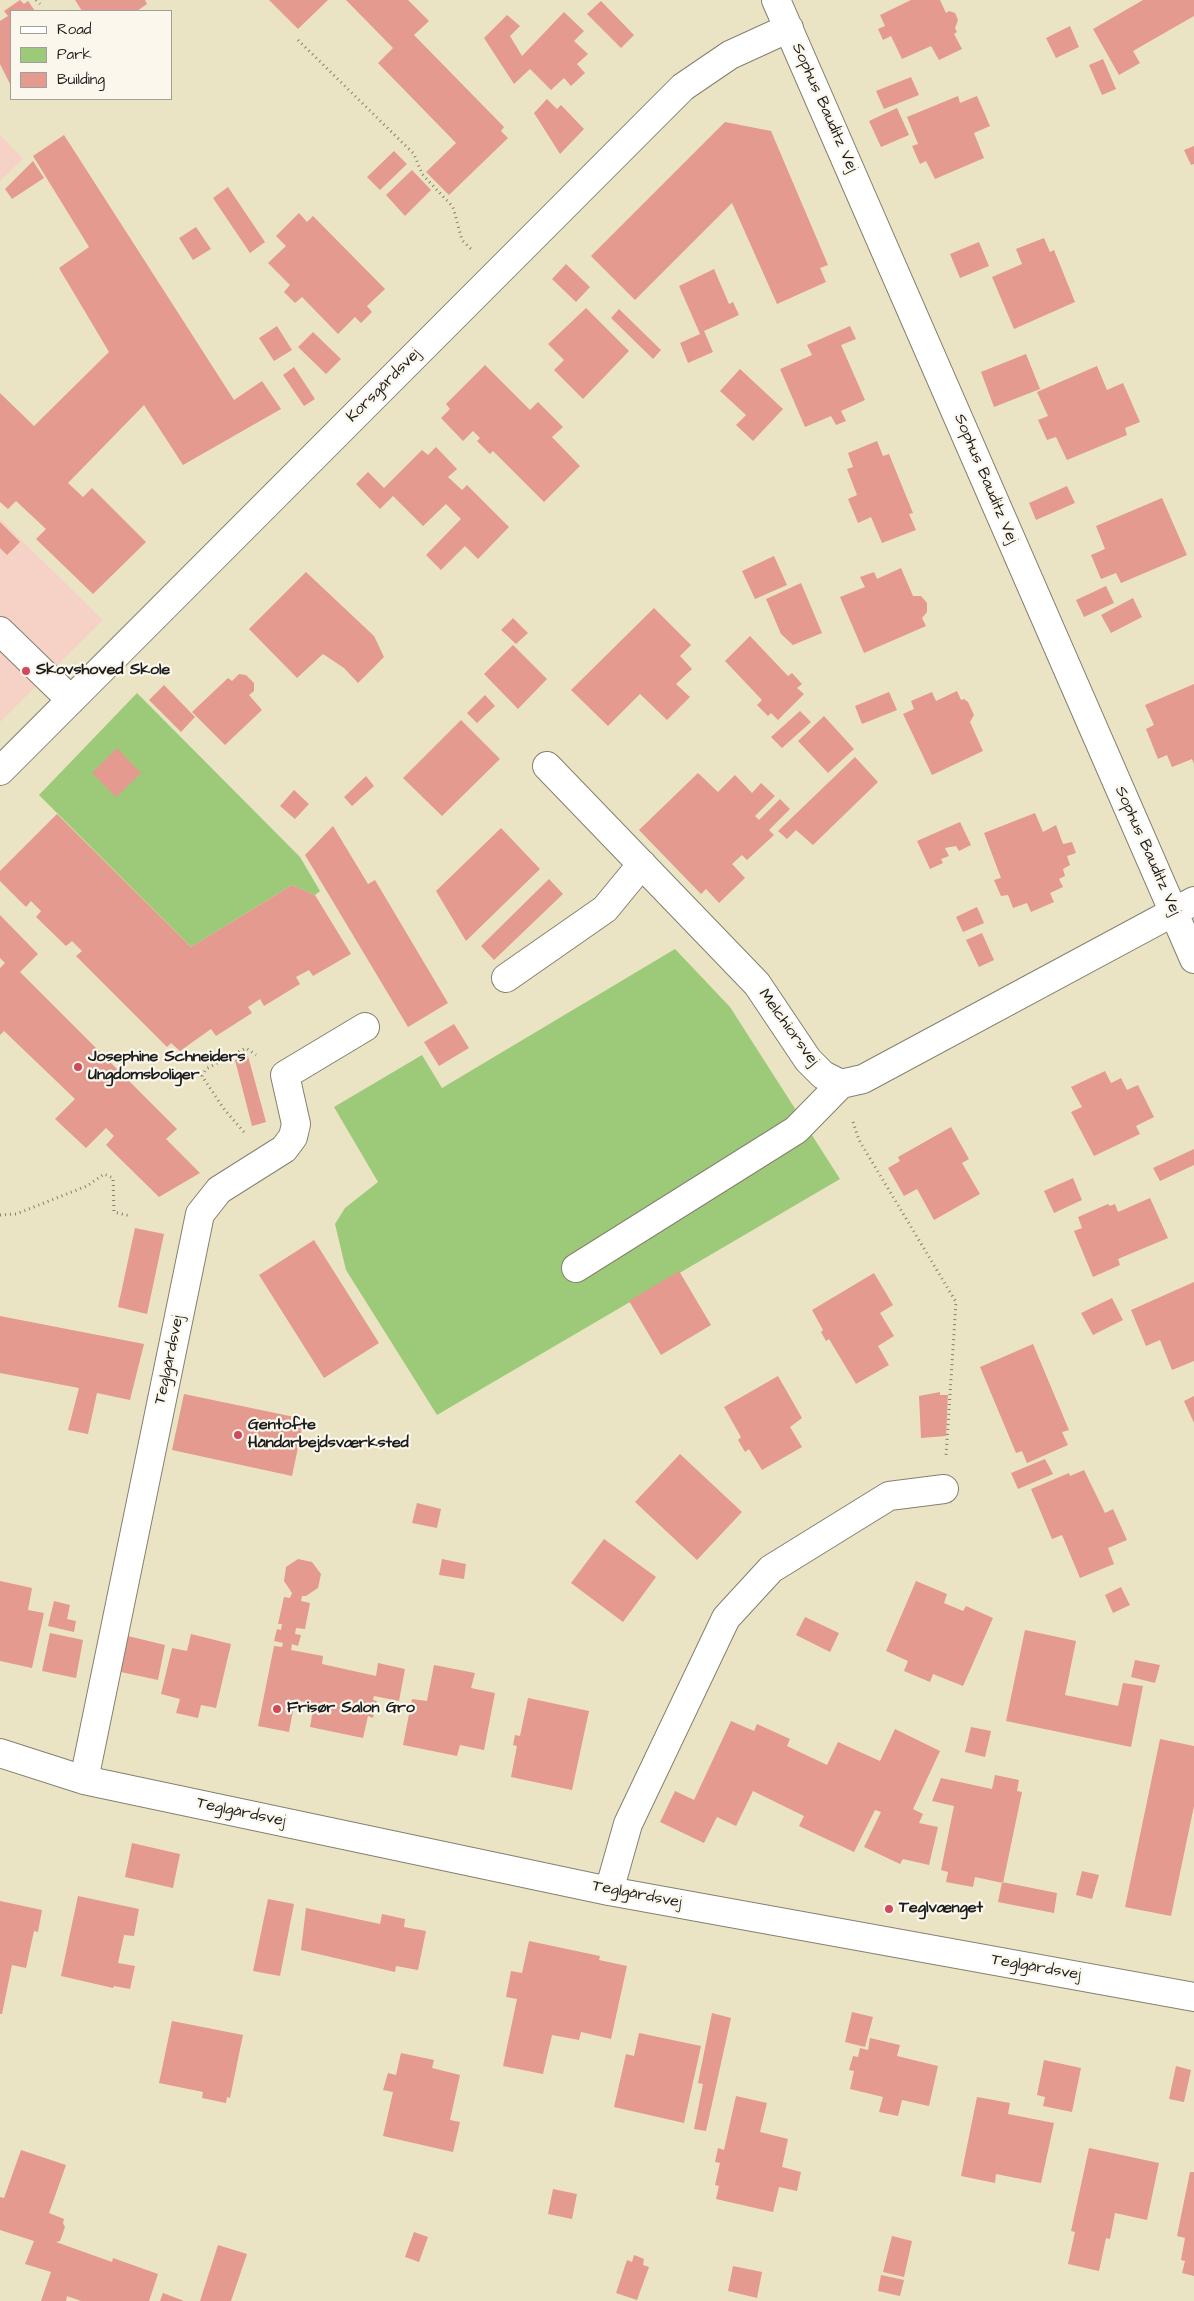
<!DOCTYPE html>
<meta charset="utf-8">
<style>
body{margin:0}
#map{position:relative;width:1194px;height:2301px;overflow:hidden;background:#ebe4c4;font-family:"Architects Daughter",sans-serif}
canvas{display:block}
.legend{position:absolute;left:10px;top:10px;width:162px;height:90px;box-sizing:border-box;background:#fbf7ec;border:1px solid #a29f99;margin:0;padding:6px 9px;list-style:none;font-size:15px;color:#1c1c1c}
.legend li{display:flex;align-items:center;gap:10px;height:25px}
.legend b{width:25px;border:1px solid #a29f99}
</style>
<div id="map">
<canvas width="1194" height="2301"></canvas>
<ul class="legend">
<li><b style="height:6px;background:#fff"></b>Road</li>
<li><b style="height:14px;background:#9cca78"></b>Park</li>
<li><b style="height:14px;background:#e49a8e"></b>Building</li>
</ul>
</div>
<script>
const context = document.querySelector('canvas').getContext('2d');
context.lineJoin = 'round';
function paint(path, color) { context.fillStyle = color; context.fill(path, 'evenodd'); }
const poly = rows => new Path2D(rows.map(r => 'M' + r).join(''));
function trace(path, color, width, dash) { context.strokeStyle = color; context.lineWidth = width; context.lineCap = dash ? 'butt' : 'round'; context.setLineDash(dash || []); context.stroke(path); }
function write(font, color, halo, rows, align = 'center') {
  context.font = font + ' "Architects Daughter",sans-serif'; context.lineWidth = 4.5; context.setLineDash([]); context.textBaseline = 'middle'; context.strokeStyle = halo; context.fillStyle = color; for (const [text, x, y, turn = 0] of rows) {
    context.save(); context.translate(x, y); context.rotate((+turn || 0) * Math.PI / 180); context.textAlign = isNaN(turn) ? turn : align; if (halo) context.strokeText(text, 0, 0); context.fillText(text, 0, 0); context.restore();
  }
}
const built = poly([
 [0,135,23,159,0,181],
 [0,519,103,620,0,722]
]);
const green = poly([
 [137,693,300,857,320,891,315,895,292,885,191,947,39,795],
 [675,949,730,1007,840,1179,437,1415,346,1270,335,1224,345,1208,378,1182,334,1107,422,1055,442,1088]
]);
const building = poly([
 [20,0,24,4,28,1,35,11,11,11,11,86,0,64,0,21,8,16,4,11],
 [75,0,145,0,147,4,137,11,82,11],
 [269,0,328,0,298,29],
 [346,0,408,0,429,21,414,35,504,127,501,131,508,138,449,195,426,172,456,143,378,63,393,48],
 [911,0,940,0,946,13,949,11,955,13,958,20,955,28,957,32,954,34,962,49,939,60,931,46,902,59,891,36,883,40,878,29,885,26,880,15],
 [1143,0,1194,0,1194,16,1133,51,1140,63,1119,75,1093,29],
 [601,1,634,35,621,48,587,14],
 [564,12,584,31,574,41,588,54,577,64,585,73,571,86,564,78,551,90,530,69,514,84,484,38,507,15,520,26,510,36,522,56],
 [1070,26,1079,47,1056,58,1046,38],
 [1103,59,1116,89,1102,95,1089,65],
 [911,77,919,95,884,109,876,91],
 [958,96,960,103,977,96,990,126,974,133,984,158,935,179,926,161,920,164,912,146,918,144,907,117],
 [547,99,557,109,561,105,584,129,560,154,534,113],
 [897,108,909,135,881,147,869,121],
 [725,122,771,131,828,265,820,268,826,282,777,304,732,203,635,300,591,256],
 [64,135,234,400,262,381,281,409,183,465,144,405,68,483,83,497,92,488,146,542,93,594,36,539,46,529,16,501,8,509,0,502,0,393,34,426,109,352,59,268,89,247,33,156],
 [1194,146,1194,164,1191,165,1184,150],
 [394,151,407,164,380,190,367,177],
 [33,161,44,178,12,199,5,189],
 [412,170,431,190,405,216,386,195],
 [228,187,265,242,250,253,213,198],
 [299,213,307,222,313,216,385,289,367,306,372,312,361,323,355,317,338,334,302,297,295,303,284,292,290,285,268,263,286,246,276,236],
 [196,227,211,249,193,260,179,238],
 [1044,238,1050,252,1054,250,1075,302,1014,329,992,277,1022,264,1016,249],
 [979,242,989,266,960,278,950,254],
 [566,264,590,287,576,302,552,279],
 [714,269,729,304,733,302,739,315,704,331,713,352,688,363,680,343,700,334,679,286],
 [586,308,629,351,583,399,554,370,564,360,548,344],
 [619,309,661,350,653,359,611,318],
 [277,326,292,350,274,361,259,338],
 [850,326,856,339,841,345,865,400,841,411,846,421,836,425,831,416,805,427,780,369,812,355,807,345],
 [313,332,341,359,326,374,298,347],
 [1026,354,1040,389,994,407,981,372],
 [485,365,530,410,538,402,563,427,552,437,580,466,544,502,493,451,490,454,477,441,480,438,473,431,463,441,441,418,450,409,446,404],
 [1097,366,1107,390,1123,383,1140,422,1125,428,1127,435,1067,460,1056,437,1047,440,1038,420,1048,416,1037,392],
 [294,367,315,399,304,406,283,375],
 [740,369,783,409,753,441,736,425,746,415,720,391],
 [877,441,883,456,889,454,913,513,909,514,916,530,882,543,871,517,858,523,848,499,857,495,847,469,853,467,848,453],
 [436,447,457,469,448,477,462,490,467,485,509,527,478,559,465,546,441,570,426,555,461,519,446,504,423,526,393,496,380,509,356,484,368,472,384,488,422,450,428,455],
 [1067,486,1075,503,1036,520,1029,503],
 [1162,498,1187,555,1121,583,1116,573,1101,579,1091,555,1105,549,1096,526],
 [0,522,20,542,7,555,0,548],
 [774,556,787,585,755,599,742,571],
 [901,568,913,596,921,596,927,603,927,612,922,618,926,626,864,653,840,597,865,587,860,577,874,572,877,579],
 [306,572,374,636,384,657,358,683,344,668,323,654,297,678,249,629],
 [801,583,822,633,793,645,781,634,766,599],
 [1106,586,1114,603,1084,617,1076,600],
 [1133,598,1142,617,1111,633,1101,615],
 [654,608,691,645,680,656,692,669,676,684,690,697,667,720,640,694,608,726,571,690],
 [513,618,528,633,516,644,501,630],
 [750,636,788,676,792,673,802,684,797,688,804,694,778,720,771,713,768,716,757,705,762,700,725,661],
 [513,645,547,679,518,709,484,674],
 [239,674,246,675,254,683,254,691,249,695,262,710,225,745,192,712,228,678,232,681],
 [1194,684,1194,764,1192,759,1172,767,1167,755,1158,759,1146,729,1154,725,1145,705],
 [164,685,195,717,181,732,149,700],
 [957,691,961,700,964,699,968,702,974,715,970,722,983,751,932,775,903,714,914,709,911,701,932,692,936,701],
 [889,692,897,710,862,724,855,706],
 [485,695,495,706,477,723,467,713],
 [800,711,811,722,782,748,771,737],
 [824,716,854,749,828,773,798,741],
 [461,720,500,759,442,816,403,778],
 [117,748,141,773,116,797,92,773],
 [855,757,878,782,813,845,796,830,787,839,778,831],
 [698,773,718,792,735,775,752,793,761,783,775,796,755,816,759,820,780,799,790,809,769,830,774,835,747,860,742,855,732,864,745,878,719,903,706,889,701,894,639,830],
 [366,776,374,786,352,806,344,797],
 [294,790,309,804,295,819,280,806],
 [1035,813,1043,832,1056,825,1063,844,1072,842,1076,853,1067,856,1070,865,1063,869,1065,876,1059,879,1063,887,1050,893,1054,902,1031,912,1027,903,1013,908,1008,895,1001,896,994,880,1001,878,984,833],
 [57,814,191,947,292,885,315,895,351,954,313,976,309,970,296,977,300,984,264,1006,260,999,248,1007,252,1013,216,1036,211,1029,180,1051,171,1043,167,1047,76,956,82,951,72,941,66,946,36,917,41,911,31,901,26,907,0,881,0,871],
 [960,822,971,845,959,851,956,846,945,848,949,856,941,859,943,863,930,869,917,841],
 [333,826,368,884,375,880,448,1003,408,1027,305,855],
 [501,828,540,869,466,941,436,891],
 [549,879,563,894,494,960,481,946],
 [977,907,984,923,963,932,956,917],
 [0,915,38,954,20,972,177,1129,166,1139,200,1173,159,1197,106,1145,114,1136,106,1128,86,1148,55,1119,75,1099,4,1031,0,1035,0,968,5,963,0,958],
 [982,933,994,960,979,967,966,940],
 [454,1024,469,1048,439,1066,424,1042],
 [248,1056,266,1122,252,1126,235,1060],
 [1105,1071,1111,1083,1121,1078,1127,1090,1138,1085,1154,1117,1136,1126,1140,1134,1094,1156,1071,1112,1082,1107,1071,1087],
 [951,1127,969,1159,962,1163,980,1194,934,1220,917,1189,904,1196,888,1168,900,1161,898,1157],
 [1194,1149,1194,1165,1160,1181,1153,1168],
 [1073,1178,1082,1200,1054,1213,1044,1191],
 [1150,1198,1168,1238,1118,1259,1120,1265,1093,1277,1074,1231,1082,1228,1078,1217,1108,1204,1110,1206,1115,1204,1118,1212],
 [135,1228,164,1234,147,1314,118,1307],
 [314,1240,379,1343,324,1378,259,1275],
 [679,1271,711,1325,661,1355,629,1301],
 [874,1273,893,1305,880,1313,894,1336,878,1346,889,1365,856,1384,829,1339,826,1341,821,1332,823,1330,812,1310],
 [1194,1282,1194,1361,1172,1370,1160,1340,1146,1346,1131,1310],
 [1112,1298,1123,1320,1093,1335,1081,1313],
 [0,1316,144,1344,130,1400,97,1393,88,1434,68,1430,79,1388,0,1373],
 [1033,1344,1069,1430,1062,1432,1068,1445,1027,1463,1022,1451,1016,1453,980,1367],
 [778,1376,802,1418,790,1427,802,1447,762,1470,749,1449,745,1452,738,1440,741,1437,724,1407],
 [940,1392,940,1395,948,1395,946,1436,921,1438,919,1396],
 [184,1394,304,1419,292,1476,172,1450],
 [1194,1396,1194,1423,1184,1401],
 [680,1454,742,1512,697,1560,635,1502],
 [1045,1459,1053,1474,1018,1489,1011,1473],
 [1084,1470,1105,1513,1113,1509,1127,1540,1108,1548,1114,1564,1080,1578,1062,1535,1052,1539,1031,1489,1069,1473,1070,1476],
 [417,1503,441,1509,437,1528,412,1523],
 [604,1539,656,1577,623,1622,571,1583],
 [298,1559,312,1562,321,1574,318,1588,306,1596,302,1596,301,1601,310,1603,305,1629,296,1628,295,1634,301,1635,298,1646,292,1644,291,1650,323,1656,322,1664,376,1676,378,1663,405,1669,399,1701,374,1696,373,1700,377,1701,373,1718,368,1716,363,1738,310,1727,314,1704,295,1700,289,1732,258,1726,274,1646,282,1647,283,1643,274,1641,277,1629,281,1630,282,1624,278,1624,284,1597,290,1598,292,1593,284,1581,286,1567],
 [442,1559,466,1564,464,1579,439,1575],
 [0,1581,32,1588,28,1610,44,1613,32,1668,0,1661],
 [916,1581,947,1594,944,1603,963,1611,966,1606,993,1618,963,1686,933,1674,930,1682,904,1671,908,1661,886,1651],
 [1121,1587,1130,1605,1113,1613,1105,1595],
 [54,1601,70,1605,67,1619,76,1621,74,1632,48,1626],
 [805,1617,839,1633,830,1652,796,1635],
 [1025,1630,1076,1641,1065,1695,1118,1706,1123,1683,1143,1686,1131,1747,1006,1721],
 [50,1633,83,1640,76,1678,42,1671],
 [191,1634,231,1644,216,1708,201,1705,198,1718,176,1713,180,1699,161,1694,172,1648,187,1651],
 [128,1636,165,1645,158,1680,121,1672],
 [1135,1660,1160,1665,1155,1683,1131,1677],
 [434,1665,475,1673,471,1688,495,1693,484,1750,460,1745,457,1756,403,1745,412,1699,427,1701],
 [528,1698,589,1711,572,1790,511,1777,517,1746,513,1745,515,1735,520,1736],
 [731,1721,754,1731,757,1724,790,1739,787,1746,827,1765,838,1742,880,1761,895,1729,940,1751,913,1809,923,1814,919,1823,938,1827,929,1865,903,1859,900,1864,864,1847,881,1812,875,1810,854,1852,799,1826,804,1816,753,1791,736,1826,717,1817,704,1843,660,1822,675,1791,694,1800],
 [971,1727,991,1731,985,1757,965,1752],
 [1160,1739,1194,1746,1194,1806,1171,1916,1125,1907],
 [995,1775,1019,1780,1017,1791,1022,1792,1003,1883,975,1877,973,1887,946,1882,948,1872,941,1870,954,1806,932,1801,941,1778,992,1789],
 [132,1843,180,1854,173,1888,125,1877],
 [1082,1871,1099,1875,1092,1899,1076,1895],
 [1002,1882,1057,1893,1054,1913,998,1902],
 [78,1896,139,1909,134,1936,124,1935,118,1963,135,1966,130,1989,114,1986,113,1988,61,1976],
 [268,1899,294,1904,280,1976,253,1971],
 [0,1901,42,1910,38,1932,34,1931,26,1968,12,1965,2,2014,0,2014],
 [306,1908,380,1924,382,1914,405,1919,404,1927,426,1931,418,1970,396,1966,395,1972,301,1950],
 [529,1941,600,1956,599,1960,627,1966,611,2039,581,2032,579,2040,552,2035,543,2074,503,2066,517,1999,506,1997,511,1971,522,1973],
 [852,2012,873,2017,865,2047,845,2042],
 [712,2013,731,2018,706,2131,694,2129,703,2084,698,2083],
 [172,2021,243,2035,230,2098,227,2097,226,2103,202,2098,203,2092,159,2083],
 [639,2033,701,2046,684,2123,614,2107,626,2054,634,2056],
 [870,2038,900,2045,897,2056,938,2066,929,2106,902,2100,898,2116,879,2112,883,2097,850,2089,854,2071,849,2070,853,2056,858,2057,860,2048,868,2050],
 [401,2053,434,2060,432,2068,460,2075,450,2120,460,2122,453,2152,383,2136,393,2092,383,2090,388,2073,396,2075],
 [1044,2060,1081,2068,1072,2112,1043,2106,1045,2097,1037,2095],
 [1176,2066,1191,2070,1184,2102,1169,2099],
 [736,2096,767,2103,760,2132,788,2139,782,2167,801,2172,797,2191,779,2187,773,2212,716,2199,719,2186,715,2185,720,2163,715,2162,718,2148,724,2150],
 [977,2097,1010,2103,1008,2114,1054,2123,1041,2183,996,2174,995,2183,961,2176],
 [1089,2148,1159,2163,1147,2220,1115,2213,1110,2239,1106,2238,1099,2271,1068,2264,1075,2232,1071,2231],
 [21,2150,66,2165,49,2213,64,2219,63,2223,65,2227,60,2241,56,2242,112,2262,113,2258,158,2274,149,2301,81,2301,67,2296,66,2301,41,2301,51,2272,25,2264,34,2241,0,2230,0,2197,4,2198],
 [1190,2172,1194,2172,1194,2276,1182,2273,1185,2261,1181,2260,1185,2238,1177,2236],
 [553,2189,577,2194,572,2219,548,2214],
 [414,2232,428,2237,419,2262,405,2257],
 [892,2236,912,2241,904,2277,883,2272],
 [218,2245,247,2254,231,2301,200,2301],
 [634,2255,644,2259,643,2265,649,2267,637,2300,616,2293,627,2260,632,2262],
 [733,2266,762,2272,757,2298,728,2291],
 [881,2275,904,2280,900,2296,878,2291],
 [163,2293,184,2301,160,2301]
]);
const path = poly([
 [36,0,40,4],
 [298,40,414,154,422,174,453,207,462,240,472,250],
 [853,1122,859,1140,956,1302,946,1456],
 [244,1132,224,1109,202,1076,206,1069,246,1048,256,1055],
 [0,1215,16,1214,87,1186,104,1174,113,1178,114,1212,130,1216]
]);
const minor = poly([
 [776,0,1194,959],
 [0,631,71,700],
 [547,766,757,984,808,1060,823,1075,841,1084,863,1079,1194,901],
 [0,771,683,87,730,55,789,28],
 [506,978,605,909,642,864],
 [576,1268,796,1130,841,1084],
 [0,1753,84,1780,609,1891,1194,1997],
 [84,1780,200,1214,219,1190,284,1149,293,1137,296,1124,285,1075,365,1027],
 [609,1891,628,1824,726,1618,771,1569,889,1496,944,1489]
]);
const markers = [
 [26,671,5,"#d1495b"],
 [78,1067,5,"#d1495b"],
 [238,1435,5,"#d1495b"],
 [277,1709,5,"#d1495b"],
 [889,1909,5,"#d1495b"]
];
const streetNames = [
 ["Sophus Bauditz Vej",824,108,66],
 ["Korsgårdsvej",384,386,-45],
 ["Sophus Bauditz Vej",985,479,67],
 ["Sophus Bauditz Vej",1147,851,66],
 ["Melchiorsvej",788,1028,54],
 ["Teglgårdsvej",170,1360,-78],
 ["Teglgårdsvej",241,1813,12],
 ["Teglgårdsvej",637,1895,11],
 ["Teglgårdsvej",1036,1968,10]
];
const poiNames = [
 ["Skovshoved Skole",36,671],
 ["Josephine Schneiders",88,1058],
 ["Ungdomsboliger",88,1076],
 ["Gentofte",248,1426],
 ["Håndarbejdsværksted",248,1444],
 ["Frisør Salon Gro",287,1709],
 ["Teglvænget",899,1909]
];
paint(built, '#f6d1c5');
paint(green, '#9cca78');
paint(building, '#e49a8e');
trace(minor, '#848070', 30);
trace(path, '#848070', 3, [1, 4]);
trace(minor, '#fff', 28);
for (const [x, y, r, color] of markers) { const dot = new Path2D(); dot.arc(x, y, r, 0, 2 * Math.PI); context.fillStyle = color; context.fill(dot); trace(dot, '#fbf7ec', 2); }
write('16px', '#1c1c1c', '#fbf7ec', streetNames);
write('bold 16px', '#1c1c1c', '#fbf7ec', poiNames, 'left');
</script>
